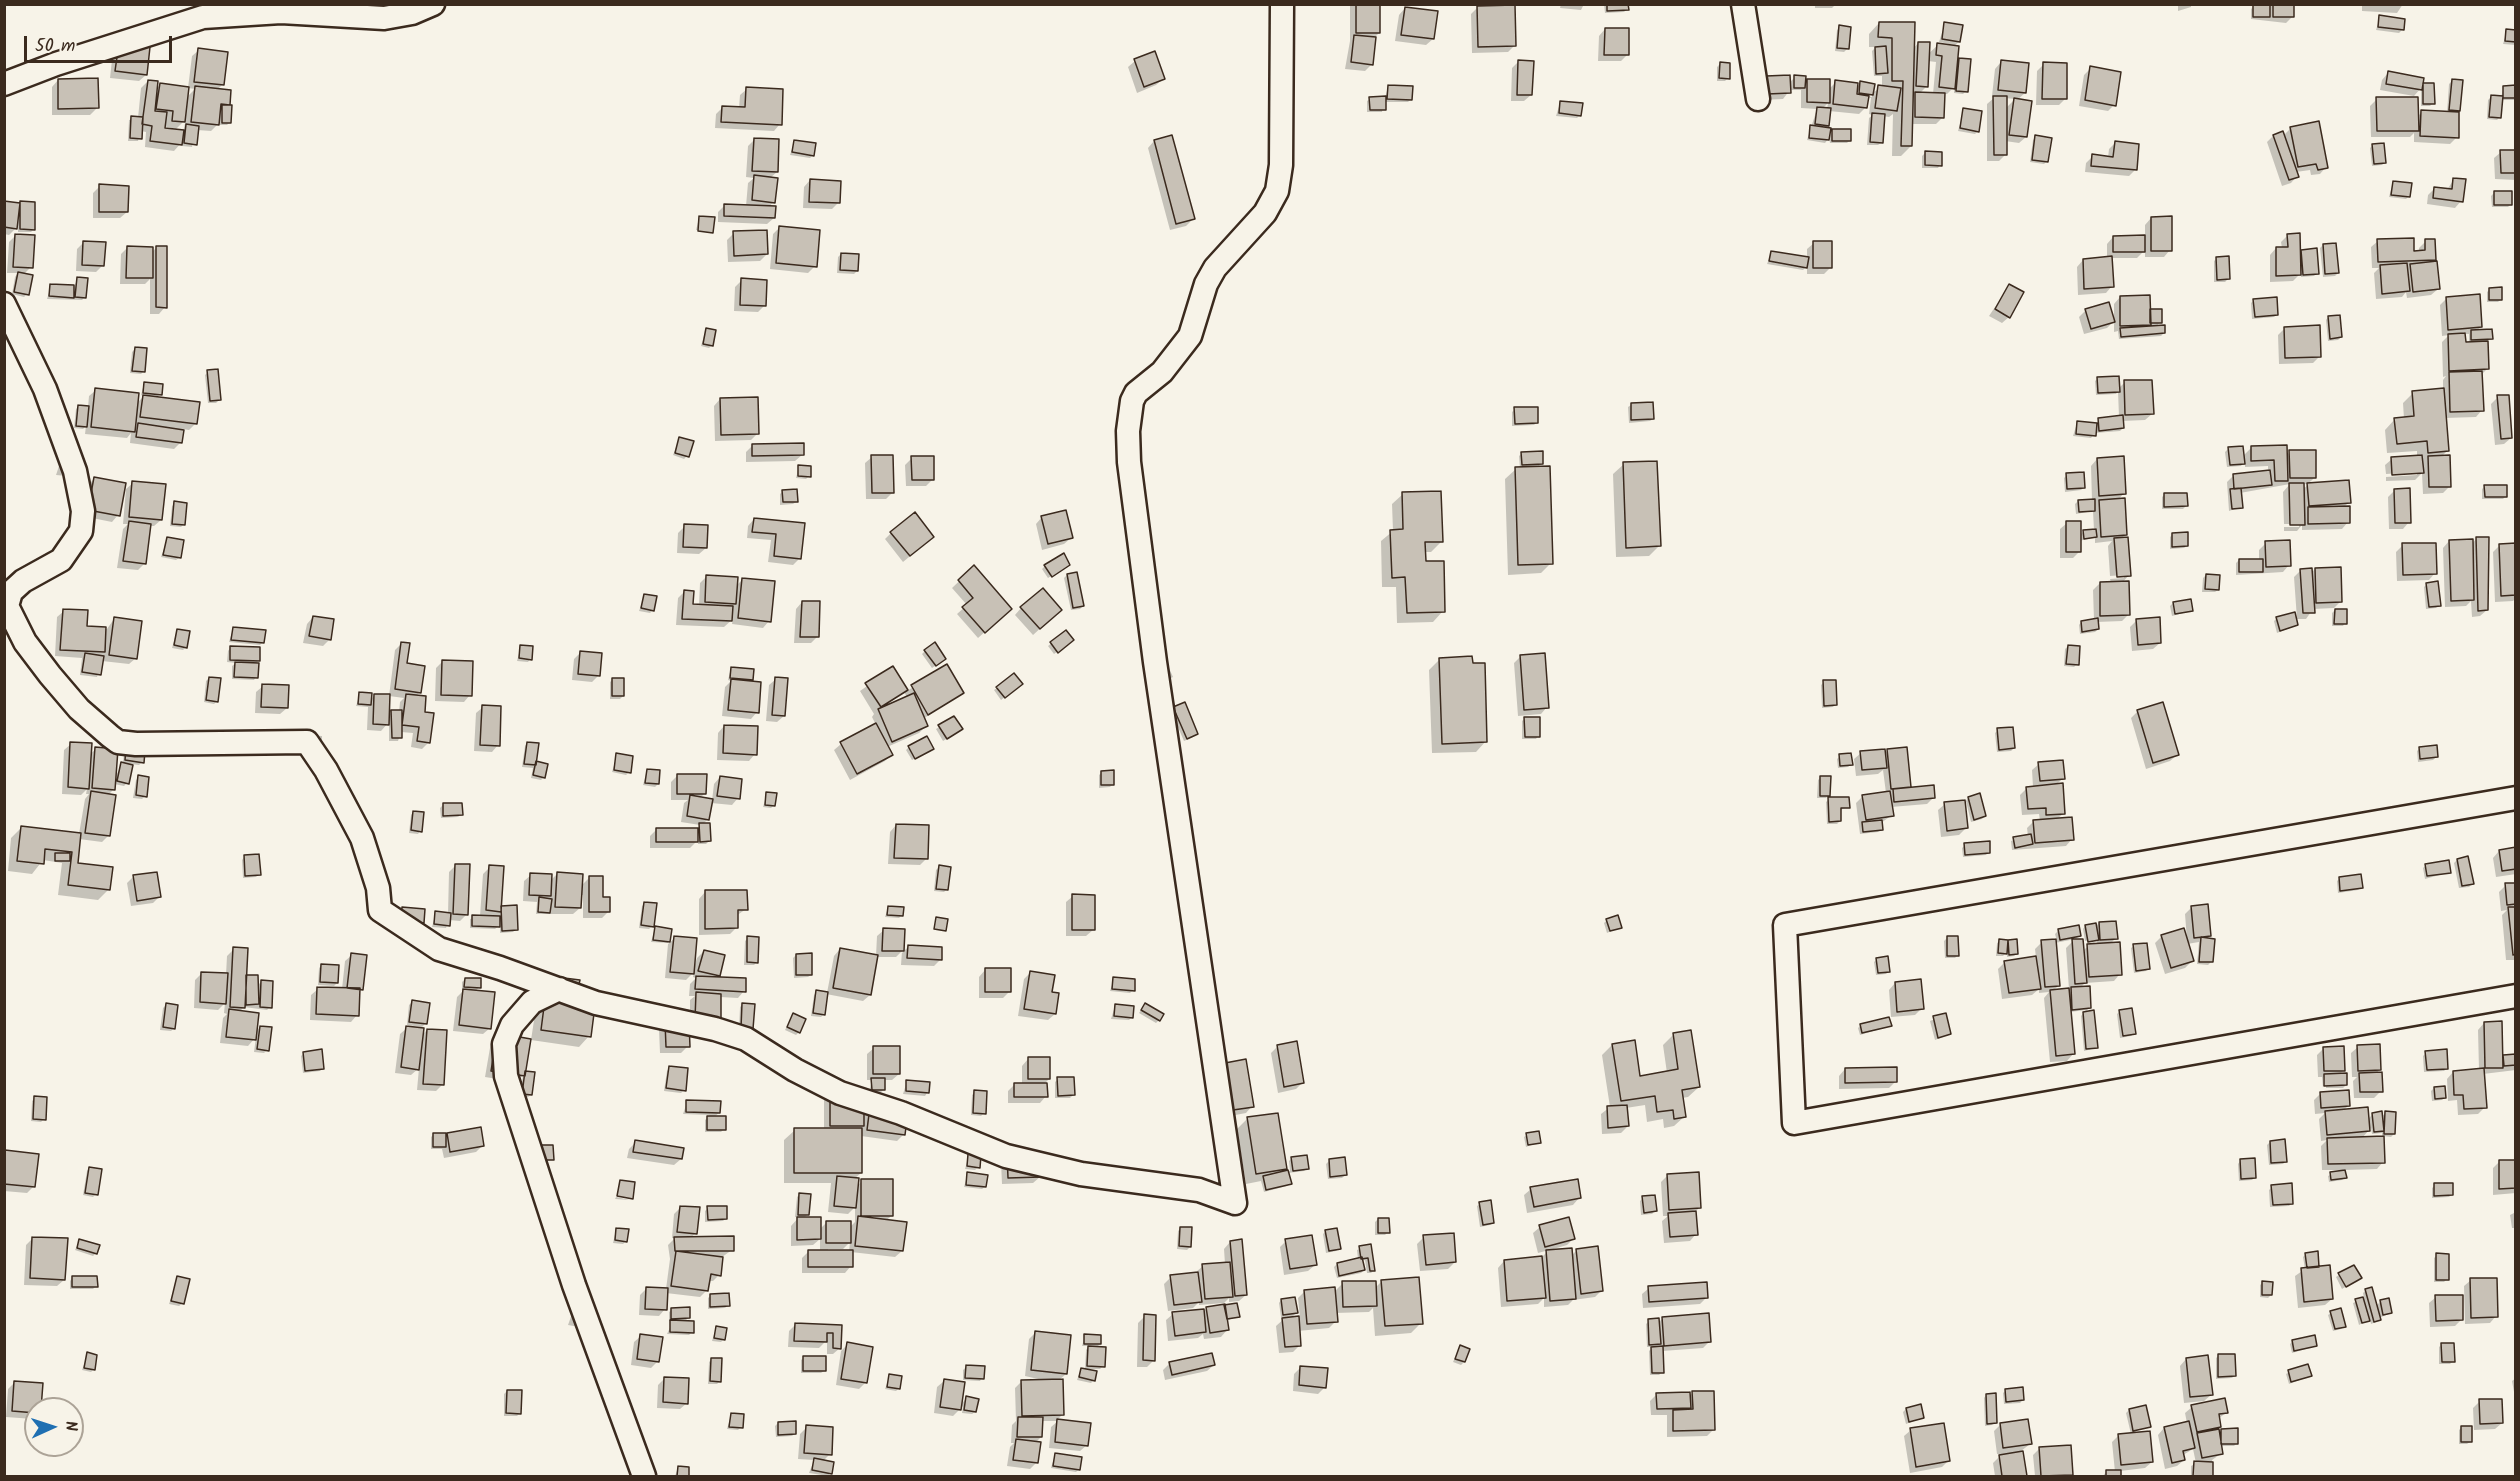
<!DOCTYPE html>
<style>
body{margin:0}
#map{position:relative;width:2520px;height:1481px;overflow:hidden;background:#f7f3e8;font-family:Kalam,sans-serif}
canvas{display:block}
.frame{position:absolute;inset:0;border:6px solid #3b2a1e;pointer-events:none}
.north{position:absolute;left:24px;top:1397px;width:60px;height:60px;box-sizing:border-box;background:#f7f3e8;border:2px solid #aca397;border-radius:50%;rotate:87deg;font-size:16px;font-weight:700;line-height:24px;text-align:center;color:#3b2a1e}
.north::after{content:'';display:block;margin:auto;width:21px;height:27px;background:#1f6fb2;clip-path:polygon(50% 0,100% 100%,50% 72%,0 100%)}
.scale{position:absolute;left:24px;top:36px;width:148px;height:27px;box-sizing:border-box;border:3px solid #3b2a1e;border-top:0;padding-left:8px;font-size:18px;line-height:21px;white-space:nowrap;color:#3b2a1e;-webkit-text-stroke:4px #f7f3e8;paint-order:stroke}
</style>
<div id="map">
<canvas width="2520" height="1481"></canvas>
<div class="frame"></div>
<div class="north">N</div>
<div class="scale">50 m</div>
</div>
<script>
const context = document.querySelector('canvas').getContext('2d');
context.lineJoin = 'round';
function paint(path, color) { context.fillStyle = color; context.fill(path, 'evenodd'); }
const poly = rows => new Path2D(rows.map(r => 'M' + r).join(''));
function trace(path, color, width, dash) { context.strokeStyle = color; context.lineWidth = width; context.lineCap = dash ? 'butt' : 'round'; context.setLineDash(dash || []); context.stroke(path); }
const shadow = poly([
 [1350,4,1379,4,1379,33,1375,37,1372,64,1365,71,1345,69,1350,41],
 [1561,4,1584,4,1581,10,1560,8],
 [1604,4,1627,4,1627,9,1624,12,1605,13],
 [1815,4,1835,4,1835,5,1832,8,1815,8],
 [2178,4,2191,4,2191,7,2178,11],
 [2267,4,2293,4,2293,16,2286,23,2251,19,2251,9,2254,6],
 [2362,4,2403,4,2397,13,2362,11],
 [1478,7,1514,46,1508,52,1472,53,1471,14],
 [1405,8,1433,39,1426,45,1395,41,1399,15],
 [2380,17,2402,30,2399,33,2376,30],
 [1879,23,1913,49,1918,43,1928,54,1938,45,1956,64,1960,59,1966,91,1963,94,1954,93,1954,87,1947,94,1943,94,1943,117,1936,124,1911,124,1911,146,1901,156,1892,156,1893,114,1889,117,1883,116,1881,143,1878,145,1867,145,1869,118,1873,115,1869,114,1871,98,1867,97,1866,107,1859,114,1829,111,1828,125,1824,129,1828,134,1832,130,1850,140,1847,143,1830,143,1829,138,1825,143,1807,140,1817,109,1801,108,1801,90,1790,90,1783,99,1761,100,1760,84,1767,78,1789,83,1795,77,1804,84,1808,80,1829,89,1836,82,1856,88,1861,83,1872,93,1882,87,1882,76,1874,76,1872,51,1876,47,1869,47,1869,34],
 [1928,61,1936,62,1933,94,1919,94,1927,86],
 [1852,90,1872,94,1872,97,1851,93],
 [1828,103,1827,109,1822,109],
 [1945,23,1959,42,1955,45,1939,42],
 [1840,27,1847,49,1844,52,1835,51,1837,30],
 [1605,29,1627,55,1621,61,1598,61,1599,36],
 [2507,31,2516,32,2516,45,2503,44],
 [199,50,222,85,217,90,228,104,225,107,230,122,227,125,220,125,220,122,211,131,197,130,192,147,182,146,182,142,174,151,145,147,146,132,141,131,138,141,128,141,129,120,138,118,141,88,148,81,156,89,160,85,187,97,195,89,188,88,192,56],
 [186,119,183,132,163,130,163,126,176,129],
 [113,51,146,75,139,81,110,78],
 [1154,53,1163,79,1156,85,1137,93,1128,67,1135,61],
 [1519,61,1531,95,1524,101,1511,101,1512,68],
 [2001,62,2025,93,2017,100,2026,137,2019,143,2005,141,2006,154,1999,161,1987,161,1987,104,1995,97,1992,96,1995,69],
 [2005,98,2015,99,2005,109],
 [1720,64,1728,78,1725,81,1717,81,1717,67],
 [2044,64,2065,99,2059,105,2036,105,2037,71],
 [2091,68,2114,105,2108,111,2079,106,2084,75],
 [2388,73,2421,88,2424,84,2433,103,2430,106,2421,106,2421,88,2414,96,2380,90,2382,80],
 [58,80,97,108,90,115,52,115,52,87],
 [2452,81,2459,110,2455,114,2457,137,2450,144,2414,142,2414,133,2410,137,2371,137,2370,106,2377,99,2417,117,2422,112,2447,113,2449,84],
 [1388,87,1411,99,1408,102,1384,102,1382,112,1367,112,1367,101,1370,99,1385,98],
 [2504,87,2516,87,2516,100,2501,100,2500,117,2497,120,2487,119,2488,100,2491,97,2501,97],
 [747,89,780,124,774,131,715,128,716,114,722,108,739,108,740,95],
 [1560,103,1580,115,1577,118,1556,116],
 [1964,110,1978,131,1975,134,1958,131],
 [2291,128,2326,167,2320,174,2311,175,2310,170,2296,172,2297,176,2291,183,2282,186,2267,142,2273,136,2283,136],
 [2036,137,2047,161,2044,164,2030,162,2033,140],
 [754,140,777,172,770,178,774,202,768,207,774,218,767,224,718,222,718,212,725,205,746,206,748,183,754,178,746,177,748,146],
 [795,141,813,155,810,158,790,155],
 [1154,141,1193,219,1186,226,1170,230,1148,148],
 [2115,143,2135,170,2129,176,2085,172,2086,163,2093,156,2108,158,2109,149],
 [2373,145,2385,162,2382,165,2372,166,2370,148],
 [2501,152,2516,152,2516,180,2495,179,2494,158],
 [1925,153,1940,165,1938,168,1922,168,1922,156],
 [2454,179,2461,201,2455,208,2427,204,2428,195,2435,188,2447,190],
 [810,180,838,203,832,209,803,208,804,187],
 [2393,182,2409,196,2406,199,2389,197],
 [100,186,127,212,120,218,93,218,93,193],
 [2494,193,2511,204,2508,207,2492,207,2491,196],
 [4,203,21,203,34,229,31,232,18,232,18,226,9,235,4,234],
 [699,218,711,231,696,230],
 [2151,218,2170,250,2164,257,2145,257,2145,250,2137,258,2110,258,2112,286,2106,293,2078,295,2077,267,2083,260,2107,258,2107,244,2113,237,2145,237,2145,225],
 [780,227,815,266,808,273,770,269,773,234],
 [734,233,767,254,760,261,728,262,727,240],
 [16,235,31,267,23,275,27,294,24,297,12,294,15,277,18,273,7,273,9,242],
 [2288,235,2299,254,2302,251,2317,273,2314,276,2301,277,2301,273,2293,281,2270,282,2270,255,2276,248,2282,248,2281,242],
 [2378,241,2413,253,2419,252,2419,248,2426,241,2435,259,2431,263,2438,289,2431,295,2407,298,2406,292,2402,297,2376,299,2374,273,2379,268,2372,268,2371,247],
 [84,242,103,265,96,272,76,271,77,249],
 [1814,243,1831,267,1824,274,1807,274,1807,266,1803,270,1767,264,1772,252,1807,258,1807,249],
 [2323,245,2338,273,2335,276,2323,277,2320,248],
 [157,247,165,307,159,314,150,314,150,279,145,284,120,284,121,254,127,248,152,252],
 [841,254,857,271,854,274,837,273,838,257],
 [2217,258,2228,279,2225,282,2214,282,2214,261],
 [78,278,85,297,82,300,47,299,51,286,74,287],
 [742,280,764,306,758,312,734,311,735,287],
 [2009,286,2009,317,2002,323,1989,316],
 [2490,289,2501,299,2498,302,2487,302,2487,292],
 [2120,297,2149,311,2160,322,2156,327,2164,333,2161,336,2119,339,2118,331,2114,332,2114,321,2107,328,2084,334,2079,317,2086,310,2114,320,2114,304],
 [2447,298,2481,327,2476,331,2491,338,2487,341,2487,369,2481,375,2482,410,2476,417,2445,418,2448,450,2441,457,2450,486,2443,493,2423,494,2422,473,2415,480,2386,481,2386,477,2417,475,2417,472,2386,474,2385,465,2392,459,2417,457,2417,451,2387,453,2385,430,2395,419,2404,419,2403,403,2413,393,2443,390,2443,380,2446,376,2443,377,2442,342,2449,335,2442,336,2440,305],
 [2464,334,2469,334,2469,343,2464,343],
 [2254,300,2277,314,2274,317,2252,319,2251,303],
 [2328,317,2341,337,2338,340,2328,341,2326,320],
 [2285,328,2320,356,2313,363,2279,364,2278,335],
 [706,329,712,345,709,348,701,346],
 [135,349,144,371,141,374,130,373,132,352],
 [208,372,219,400,216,403,208,403,205,375],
 [2098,378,2118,389,2125,382,2152,414,2145,420,2122,421,2123,428,2120,431,2095,433,2091,438,2073,436,2077,423,2096,425,2099,419,2119,417,2118,391,2116,394,2096,395,2095,381],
 [144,384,160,394,156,398,196,423,189,430,183,429,181,442,174,449,130,443,131,433,127,438,85,434,86,426,83,429,74,428,76,409,79,406,88,407,89,396,96,390,136,404,144,396,141,395],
 [2498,397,2511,438,2504,444,2495,445,2491,404],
 [720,399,757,434,751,440,715,441,714,406],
 [1631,405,1653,419,1650,421,1629,423,1628,407],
 [1515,409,1537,422,1534,425,1512,426,1512,412],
 [680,438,687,456,684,459,673,455],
 [753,445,802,455,795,461,746,462,746,452],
 [2252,447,2286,456,2290,452,2315,477,2308,484,2302,484,2302,490,2308,485,2349,502,2344,507,2348,522,2342,529,2302,530,2302,525,2297,531,2284,531,2284,527,2299,527,2299,524,2284,524,2283,492,2290,484,2240,493,2241,507,2229,511,2227,482,2234,475,2268,471,2268,466,2245,467,2245,461,2241,466,2227,467,2225,452,2228,449,2243,456],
 [1522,453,1541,464,1537,468,1551,563,1541,573,1508,575,1505,479,1516,469,1520,469,1519,456],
 [872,457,893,492,886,499,866,499,865,463],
 [912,458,933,479,926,486,906,486,905,465],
 [2097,459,2124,493,2118,500,2126,534,2121,539,2129,575,2122,583,2129,614,2122,621,2097,622,2098,629,2095,632,2080,634,2079,625,2081,622,2094,620,2093,590,2100,583,2111,583,2110,579,2124,578,2124,575,2110,576,2108,546,2112,541,2095,543,2095,537,2079,541,2080,551,2073,558,2060,558,2060,529,2067,523,2079,536,2084,531,2094,530,2093,511,2076,514,2075,504,2078,501,2092,501,2091,466],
 [60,463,67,476,56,475],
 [1624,464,1659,546,1649,556,1616,557,1613,474],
 [799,466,809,476,806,479,796,478],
 [2067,475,2084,487,2081,490,2065,492,2064,478],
 [94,479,118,515,112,522,82,516,88,485],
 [133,483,161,520,154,526,150,526,144,564,138,570,117,568,123,529,128,524,123,524,126,489],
 [2485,486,2506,496,2503,499,2482,499,2482,489],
 [2395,490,2409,522,2403,529,2389,529,2388,497],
 [783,491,796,502,793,504,780,505,780,494],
 [1403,494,1441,542,1431,552,1424,552,1425,563,1443,611,1433,622,1397,623,1396,587,1382,587,1381,541,1393,531,1392,504],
 [2165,494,2186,506,2183,509,2162,509,2162,497],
 [175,503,184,524,181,527,170,526,172,506],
 [1042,517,1071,538,1064,544,1042,550,1036,524],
 [754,519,804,524,800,558,793,565,768,562,771,540,747,538,748,526],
 [685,526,706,548,699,554,677,553,678,533],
 [891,533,926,543,903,562,885,539],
 [2173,534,2187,546,2184,548,2170,549,2170,537],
 [168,538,179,558,176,560,161,557],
 [2488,538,2487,610,2480,616,2472,617,2471,601,2466,606,2445,607,2443,548,2449,541,2472,544,2476,539],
 [2266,543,2289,565,2283,572,2236,575,2236,563,2239,560,2259,560,2259,550],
 [2403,545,2435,573,2429,580,2397,581,2396,552],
 [2500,545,2516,545,2516,598,2513,601,2495,602,2493,552],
 [1045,566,1066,567,1048,578,1042,569],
 [974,567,1004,615,978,638,957,614,967,605,952,588],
 [2315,569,2341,601,2334,608,2313,609,2306,619,2297,619,2294,577,2301,570,2310,574],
 [1067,575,1083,606,1080,609,1071,610,1064,578],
 [2206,575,2218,590,2215,592,2202,592,2203,578],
 [707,576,736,586,743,579,769,621,763,628,732,624,733,619,724,627,676,625,678,598,684,592,692,605,699,606,700,583],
 [2427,584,2439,605,2436,608,2426,609,2424,587],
 [645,595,653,610,650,613,639,611],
 [802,602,817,637,811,643,794,643,796,609],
 [2173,603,2191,611,2172,616,2170,606],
 [1021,608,1054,616,1033,635,1015,615],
 [2335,610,2345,623,2343,626,2332,626,2332,613],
 [64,611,85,628,107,629,114,619,136,658,129,664,102,661,97,677,80,675,82,658,55,656,57,617],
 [313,617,330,639,323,646,303,643,307,624],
 [2277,618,2297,625,2277,633,2274,621],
 [2137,620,2160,643,2153,649,2132,651,2130,627],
 [233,629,263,642,260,645,229,642],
 [177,630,186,647,183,650,172,648],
 [1066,632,1069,643,1054,654,1048,646],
 [402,643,406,665,420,692,416,696,423,713,429,742,422,749,411,747,413,733,401,732,398,741,389,741,389,722,381,731,367,730,368,707,356,706,360,694,370,700,375,695,388,716,392,712,399,712,400,702,404,698,389,696,395,650],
 [521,646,530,659,528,662,517,661],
 [2068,646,2077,664,2074,667,2064,666,2065,649],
 [230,648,258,661,255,664,256,677,254,680,232,679,232,666,236,663,227,662,228,651],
 [925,651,941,662,932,668,922,654],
 [580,653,599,675,592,682,572,680,574,659],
 [1521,656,1547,707,1541,714,1518,716,1514,663],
 [1164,657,1173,677,1161,683],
 [1440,659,1471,665,1486,741,1476,752,1432,753,1429,670],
 [443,661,470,695,464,702,435,701,436,668],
 [946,666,962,693,923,719,926,726,919,733,887,747,891,755,885,761,850,780,834,750,841,744,876,725,872,717,874,714,860,691,893,668,907,691],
 [904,692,907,697,887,706,886,705],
 [731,668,751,679,748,682,757,712,751,719,722,716,725,687,731,681,728,680],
 [209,678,217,701,214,704,204,702,206,681],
 [613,679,623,696,620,699,610,699,610,682],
 [776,679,784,716,777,722,766,721,769,685],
 [1824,682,1835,705,1833,707,1822,708,1821,685],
 [263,686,287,708,280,714,255,713,256,692],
 [1018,687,1001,700,994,690,997,688],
 [483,707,498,745,492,752,474,751,476,713],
 [1174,709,1196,734,1193,737,1184,741,1171,711],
 [2138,711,2177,755,2170,761,2146,769,2131,718],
 [954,718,958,732,943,741,936,729],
 [1525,718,1538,736,1536,739,1522,739,1522,721],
 [724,726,755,754,749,761,717,760,718,733],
 [1998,730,2014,748,2011,751,1997,752,1995,733],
 [300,734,322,736,322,746],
 [527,743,544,777,541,780,531,778,533,768,522,767,525,746],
 [71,744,89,755,96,749,115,777,123,763,124,753,142,762,139,765,131,764,127,783,124,786,114,784,114,789,108,795,109,835,102,842,79,839,76,865,109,889,98,900,58,895,62,863,43,860,32,874,8,871,11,838,22,827,79,834,85,799,89,794,86,794,87,789,81,795,62,794,64,750],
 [909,747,932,749,912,760,906,750],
 [1906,748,1909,789,1934,797,1927,804,1891,807,1892,815,1881,823,1881,829,1878,832,1860,834,1856,803,1862,797,1886,793,1883,770,1878,774,1856,776,1854,759,1861,753,1884,754,1888,750],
 [2420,748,2436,757,2433,760,2418,762,2417,751],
 [617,755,629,772,626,775,612,772],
 [1840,756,1851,764,1848,767,1838,768,1837,759],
 [2039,764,2063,778,2056,785,2064,813,2057,819,2072,839,2066,846,2012,850,2011,841,2028,836,2027,828,2034,821,2040,821,2039,814,2022,815,2020,795,2027,788,2033,787,2032,770],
 [647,770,658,784,655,787,643,785],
 [1102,772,1112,785,1110,787,1099,788,1099,775],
 [677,776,705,793,700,798,712,801,714,784,720,777,738,798,732,805,711,803,708,819,702,825,709,841,706,844,698,844,698,840,690,848,650,848,650,836,657,829,697,829,700,825,681,822,684,803,688,800,671,800,671,782],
 [139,777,145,796,142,799,133,798,136,780],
 [1821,777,1828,796,1826,798,1817,798,1818,780],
 [767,793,774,805,771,808,763,807],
 [1968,798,1985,816,1982,819,1971,822,1966,801],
 [1829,799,1848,807,1840,810,1840,821,1837,824,1827,824,1826,802],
 [1945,804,1966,828,1959,835,1941,837,1938,810],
 [443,805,461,814,458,817,441,818,440,808],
 [413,812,420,831,418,834,409,833,411,815],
 [896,825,927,858,920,865,888,864,890,832],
 [1965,845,1989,852,1986,855,1963,857,1962,848],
 [2516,849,2516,874,2496,877,2493,858,2499,851],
 [244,857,259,874,256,877,243,878,242,860],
 [2457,860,2472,884,2469,887,2459,888,2454,863],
 [456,865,467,914,460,921,449,920,446,928,432,927,436,912,448,914,449,872],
 [2426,865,2450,872,2425,879,2423,868],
 [490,867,500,908,516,929,513,932,500,933,500,925,495,929,470,928,470,919,480,916,483,874],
 [939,867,947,889,944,892,934,891,936,870],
 [557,874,581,886,589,878,609,911,602,918,583,918,583,895,580,895,580,908,573,914,536,914,537,902,523,901,524,881,531,875,550,881],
 [134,876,159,897,153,903,131,906,127,883],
 [2340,878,2361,887,2358,890,2338,893,2337,881],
 [2516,884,2516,960,2506,960,2502,915,2507,910,2501,911,2499,892,2506,885],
 [705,892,746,909,736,916,736,928,730,934,699,935,699,899],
 [1073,896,1093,930,1086,936,1066,936,1066,902],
 [645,903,652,926,649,929,639,928,642,906],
 [2192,907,2210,935,2206,939,2211,962,2208,965,2197,964,2199,942,2187,944,2192,961,2185,968,2165,974,2155,943,2162,936,2187,940,2185,914],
 [888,908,902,915,899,918,885,917],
 [1607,920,1620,927,1607,933,1604,923],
 [2099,923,2116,938,2110,944,2120,974,2114,981,2085,983,2080,988,2090,1007,2084,1013,2096,1048,2084,1051,2081,1016,2086,1010,2070,1012,2073,1054,2067,1061,2050,1062,2044,998,2049,992,2039,993,2039,989,2032,995,2002,999,1998,969,2005,962,2036,958,2035,949,2042,942,2057,941,2055,934,2058,931,2079,936,2074,941,2083,951,2091,943,2085,944,2095,942,2092,945,2098,945,2096,939,2085,941,2083,929,2085,926,2095,927],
 [2075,939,2066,948,2069,989,2053,991,2059,985,2055,943],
 [655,928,670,930,668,943,651,942],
 [884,930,903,930,902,953,908,947,941,959,934,966,901,965,902,951,896,957,876,957,870,995,863,1001,826,994,824,1014,821,1017,811,1016,814,995,817,992,827,993,834,956,840,949,876,956,877,936],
 [675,938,693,970,697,958,704,951,718,975,715,978,744,991,738,998,720,997,688,1026,688,1046,681,1053,660,1053,659,1030,666,1024,690,1023,690,1000,695,996,689,996,690,984,696,978,693,977,694,972,686,980,665,978,668,944],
 [748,938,757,962,754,965,744,965,745,941],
 [1947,938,1958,955,1955,958,1945,958,1944,941],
 [2000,941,2006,944,2009,941,2017,953,2014,956,2007,957,2007,952,2003,956,1996,956,1997,943],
 [2134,946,2149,968,2146,971,2134,973,2131,948],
 [234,949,245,977,257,986,261,982,270,1007,267,1010,244,1007,239,1012,255,1032,260,1027,267,1050,264,1053,254,1052,256,1037,248,1046,220,1043,223,1018,227,1014,224,1013,225,1003,218,1010,194,1008,195,980,202,973,226,975,227,956],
 [352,955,362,989,358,993,357,1015,351,1022,310,1020,311,995,318,989,342,989,345,961],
 [796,955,811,975,808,977,794,978,793,958],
 [1877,959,1889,971,1886,974,1876,975,1874,962],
 [322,965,337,983,334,986,318,985,319,968],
 [985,970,1010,991,1003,998,979,998,979,977],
 [1030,973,1050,993,1055,1014,1048,1020,1018,1016,1024,979],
 [465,979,479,987,475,992,490,1028,483,1034,453,1031,457,997,464,990,462,990,462,982],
 [1114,979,1133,990,1130,993,1110,991],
 [1895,983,1922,1008,1915,1015,1891,1017,1889,990],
 [539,988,589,1036,579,1047,531,1040],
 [412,1002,425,1024,422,1027,407,1025,409,1005],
 [743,1004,752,1028,749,1031,739,1030,740,1007],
 [166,1005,174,1028,171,1031,160,1030,163,1008],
 [1145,1005,1159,1020,1156,1023,1139,1013],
 [1115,1006,1132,1017,1129,1020,1111,1019],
 [2120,1011,2134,1033,2131,1036,2120,1038,2117,1014],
 [793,1015,799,1032,796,1035,785,1030],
 [1945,1015,1950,1034,1935,1040,1930,1021],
 [2484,1023,2501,1057,2516,1055,2516,1070,2483,1074,2485,1107,2478,1114,2458,1115,2457,1100,2448,1101,2447,1079,2453,1072,2479,1070,2478,1030],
 [1861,1025,1890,1026,1860,1035,1858,1028],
 [407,1028,421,1036,427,1030,443,1084,436,1091,417,1090,419,1068,411,1075,395,1073,400,1034],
 [1674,1034,1699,1087,1688,1097,1682,1098,1685,1116,1674,1126,1664,1128,1663,1119,1647,1122,1645,1105,1626,1108,1628,1126,1621,1133,1602,1134,1601,1114,1610,1107,1602,1055,1612,1045,1639,1077,1667,1073,1663,1045],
 [498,1035,524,1073,531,1095,528,1097,520,1096,523,1075,517,1082,485,1077,491,1042],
 [1277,1047,1302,1083,1296,1089,1278,1093,1271,1053],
 [2358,1047,2380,1069,2376,1074,2381,1091,2374,1098,2354,1098,2353,1081,2357,1077,2352,1077,2351,1053],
 [874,1048,899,1074,892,1080,884,1080,884,1089,881,1092,869,1092,872,1080,867,1080,867,1054],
 [2324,1048,2344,1070,2339,1075,2346,1085,2343,1088,2326,1088,2326,1077,2323,1077,2322,1088,2322,1077,2318,1077,2317,1055],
 [304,1053,322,1068,320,1071,303,1073,301,1056],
 [2426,1053,2447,1068,2444,1071,2424,1072,2423,1056],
 [1028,1059,1049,1079,1043,1085,1046,1096,1040,1103,1008,1103,1008,1091,1014,1085,1022,1085,1022,1066],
 [670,1068,684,1090,681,1093,664,1091,667,1071],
 [1845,1069,1896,1081,1889,1088,1839,1089,1839,1076],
 [1219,1071,1252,1106,1246,1113,1230,1116,1227,1158,1216,1159,1213,1124],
 [1058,1079,1073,1095,1070,1098,1055,1098,1055,1082],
 [907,1081,927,1093,925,1096,903,1094],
 [2434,1088,2445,1097,2442,1100,2432,1101,2431,1091],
 [975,1092,984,1113,981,1116,971,1115,972,1095],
 [830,1093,863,1093,904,1134,897,1141,861,1136,861,1173,854,1179,857,1186,862,1181,892,1215,886,1221,902,1251,895,1257,851,1252,851,1266,845,1273,802,1273,802,1258,808,1252,820,1252,820,1239,813,1245,791,1246,791,1226,799,1217,795,1217,797,1197,800,1194,807,1215,803,1219,820,1229,826,1223,850,1227,855,1222,855,1207,848,1214,828,1212,831,1183,784,1183,784,1140,795,1130,824,1130,824,1100],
 [850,1242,849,1252,828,1252,828,1249,843,1249],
 [2321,1093,2348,1106,2343,1111,2368,1119,2373,1114,2381,1117,2386,1113,2394,1134,2391,1137,2383,1136,2383,1162,2377,1169,2344,1170,2345,1177,2342,1180,2329,1182,2328,1176,2340,1170,2322,1170,2321,1146,2327,1140,2321,1141,2319,1119,2325,1113,2315,1114,2314,1100],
 [2371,1128,2372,1134,2382,1133,2382,1138,2361,1139],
 [35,1098,44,1119,41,1122,31,1121,32,1101],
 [687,1102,719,1113,714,1117,724,1129,721,1132,705,1132,705,1120,710,1115,683,1114],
 [1247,1119,1286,1169,1281,1173,1290,1171,1289,1161,1292,1158,1307,1168,1304,1171,1288,1173,1290,1183,1287,1186,1264,1192,1261,1181,1246,1184,1237,1129],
 [434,1134,444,1138,447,1135,483,1145,476,1152,444,1158,442,1149,431,1149,431,1137],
 [1527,1135,1539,1142,1526,1147,1524,1137],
 [636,1142,681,1159,674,1165,627,1158,629,1149],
 [2270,1142,2286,1161,2283,1164,2269,1165,2267,1145],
 [6,1151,34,1186,27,1193,4,1191],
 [969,1155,978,1167,975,1170,965,1169],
 [1329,1161,1345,1175,1342,1178,1328,1179,1326,1164],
 [2240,1161,2255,1177,2252,1180,2239,1181,2238,1164],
 [2516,1161,2516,1193,2493,1195,2493,1168,2499,1162],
 [1001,1162,1040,1177,1033,1183,1002,1184],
 [89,1168,96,1194,93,1197,83,1195,87,1171],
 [968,1173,985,1187,982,1189,964,1187],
 [1667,1176,1700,1207,1694,1213,1696,1234,1690,1241,1664,1243,1662,1221,1668,1216,1663,1216,1661,1182],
 [2435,1185,2452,1194,2449,1197,2432,1198,2432,1188],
 [2272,1187,2292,1203,2289,1206,2270,1207,2269,1190],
 [1531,1189,1579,1198,1573,1205,1527,1213,1524,1195],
 [616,1197,630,1200,615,1199],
 [1643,1198,1655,1211,1652,1214,1641,1215,1640,1201],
 [1480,1204,1493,1222,1490,1225,1480,1227,1477,1206],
 [681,1207,696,1233,690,1238,732,1250,722,1257,719,1275,713,1281,708,1281,707,1290,700,1297,666,1293,665,1309,659,1316,639,1315,640,1295,646,1289,666,1289,670,1259,668,1245,675,1238,672,1238,674,1214],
 [708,1208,726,1218,723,1221,705,1222,705,1211],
 [2516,1212,2516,1228,2512,1228,2510,1215],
 [1378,1219,1388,1232,1385,1235,1375,1235,1375,1222],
 [1540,1227,1574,1238,1567,1245,1550,1250,1571,1256,1577,1250,1601,1291,1595,1297,1573,1300,1568,1305,1544,1307,1544,1298,1538,1304,1501,1307,1498,1268,1504,1261,1541,1258,1549,1250,1538,1253,1533,1233],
 [1181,1228,1190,1247,1187,1250,1177,1249,1178,1231],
 [616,1230,626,1241,623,1244,613,1243],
 [1326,1231,1339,1248,1336,1251,1326,1253,1323,1234],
 [1424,1237,1455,1262,1448,1269,1420,1271,1417,1244],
 [33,1238,64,1280,57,1286,24,1285,26,1245],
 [80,1240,96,1253,93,1256,75,1250],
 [1286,1241,1315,1265,1308,1271,1284,1275,1280,1247],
 [1230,1242,1246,1295,1239,1301,1229,1302,1229,1298,1224,1303,1199,1305,1199,1302,1193,1308,1168,1311,1164,1284,1171,1277,1196,1272,1203,1266,1225,1264,1224,1249],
 [1370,1245,1374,1270,1371,1273,1367,1273,1365,1260,1362,1261,1364,1270,1361,1273,1337,1278,1334,1267,1337,1264,1358,1259,1357,1250],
 [2306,1254,2318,1268,2332,1299,2325,1305,2298,1308,2295,1276,2305,1269,2303,1257],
 [2437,1255,2447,1279,2444,1282,2434,1282,2434,1258],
 [2339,1275,2360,1278,2342,1289,2336,1277],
 [72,1278,96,1286,93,1289,70,1289,70,1281],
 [178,1278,182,1304,179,1306,169,1304],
 [2471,1280,2496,1316,2490,1323,2465,1324,2464,1286],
 [1382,1281,1421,1323,1411,1333,1375,1336,1373,1308,1369,1312,1335,1313,1336,1321,1329,1328,1298,1331,1300,1345,1293,1352,1279,1353,1276,1326,1286,1317,1281,1317,1279,1303,1281,1300,1296,1313,1290,1319,1300,1318,1298,1298,1305,1291,1334,1292,1343,1283,1375,1288],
 [2263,1282,2271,1295,2268,1298,2260,1297,2260,1285],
 [1649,1288,1707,1297,1700,1304,1643,1308,1642,1294],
 [2366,1290,2376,1306,2381,1301,2391,1313,2379,1318,2376,1322,2371,1324,2370,1319,2359,1325,2353,1303,2364,1298,2363,1293],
 [710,1296,728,1305,725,1308,708,1309,708,1298],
 [2436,1297,2461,1320,2455,1326,2430,1327,2429,1303],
 [1207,1308,1238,1316,1226,1321,1227,1330,1221,1337,1204,1339,1203,1334,1198,1338,1168,1341,1166,1320,1173,1314,1203,1312],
 [672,1309,689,1317,684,1322,692,1332,689,1335,667,1334,673,1321,669,1321,669,1312],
 [573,1311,579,1327,568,1325],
 [2331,1313,2344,1326,2341,1329,2333,1331,2328,1315],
 [1145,1316,1154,1360,1147,1367,1137,1367,1138,1323],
 [1663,1318,1709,1342,1703,1348,1662,1351,1662,1372,1659,1375,1650,1375,1649,1351,1653,1347,1647,1347,1646,1324,1649,1321,1658,1323],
 [796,1324,841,1326,840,1348,833,1354,827,1354,827,1340,819,1348,788,1347,789,1331],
 [716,1328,724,1339,721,1342,712,1341],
 [1036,1332,1066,1374,1059,1380,1063,1414,1057,1420,1089,1424,1087,1445,1080,1451,1049,1448,1051,1427,1058,1421,1041,1421,1041,1437,1035,1443,1037,1462,1030,1469,1007,1466,1010,1447,1014,1443,1011,1443,1012,1425,1016,1421,1015,1388,1022,1381,1047,1381,1025,1376,1029,1339],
 [641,1336,658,1361,651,1368,631,1365,634,1342],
 [1085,1336,1100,1344,1096,1348,1103,1366,1100,1369,1085,1369,1086,1350,1089,1346,1082,1346],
 [2293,1341,2316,1346,2292,1353,2290,1344],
 [848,1344,866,1382,859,1389,836,1385,841,1351],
 [2442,1344,2453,1361,2450,1364,2439,1364,2439,1347],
 [1460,1347,1464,1362,1461,1365,1453,1362],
 [88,1354,94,1369,91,1372,82,1370],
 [2219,1355,2234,1376,2232,1378,2216,1379,2216,1358],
 [804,1357,824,1371,821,1373,801,1373,801,1360],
 [712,1359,720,1381,717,1384,708,1384,709,1362],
 [2186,1359,2211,1395,2204,1401,2184,1403,2180,1366],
 [1170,1363,1214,1365,1207,1371,1165,1380,1163,1370],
 [966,1367,982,1378,980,1381,963,1380,961,1404,967,1398,975,1412,972,1414,962,1413,963,1406,953,1416,934,1413,937,1387,944,1381,963,1383,963,1370],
 [1301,1367,1325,1387,1318,1394,1293,1391,1294,1374],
 [1081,1369,1094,1380,1091,1383,1077,1380],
 [2289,1372,2310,1376,2289,1384,2286,1374],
 [890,1376,899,1388,896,1391,885,1389],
 [665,1378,687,1403,680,1409,657,1408,658,1385],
 [2516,1378,2516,1392,2514,1392,2512,1381],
 [15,1382,40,1409,36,1409,33,1419,6,1417,8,1389],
 [2006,1390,2023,1400,2020,1403,2004,1404,2003,1393],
 [507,1391,520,1413,517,1416,504,1416,504,1394],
 [1693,1393,1714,1429,1707,1436,1667,1437,1667,1415,1651,1415,1650,1401,1657,1394,1689,1396],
 [1986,1395,1995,1422,1992,1425,1985,1426,1984,1398],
 [2480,1401,2502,1423,2495,1429,2474,1430,2473,1408],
 [2192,1407,2227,1412,2218,1419,2219,1432,2221,1430,2237,1443,2234,1446,2221,1446,2222,1453,2212,1460,2212,1476,2191,1476,2191,1466,2196,1463,2193,1449,2183,1455,2184,1460,2177,1466,2165,1469,2158,1435,2164,1428,2187,1423,2185,1413],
 [1906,1409,1922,1418,1906,1424,1903,1412],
 [2129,1410,2149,1426,2133,1432,2152,1462,2145,1468,2120,1471,2120,1476,2103,1476,2106,1472,2115,1472,2112,1442,2119,1435,2131,1434,2126,1413],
 [731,1415,741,1427,738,1430,727,1429],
 [778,1423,795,1433,792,1436,776,1437,775,1426],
 [2000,1425,2030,1444,2021,1451,2024,1476,1995,1476,1993,1463,2002,1454,1997,1454,1994,1431],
 [807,1427,830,1454,823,1461,830,1473,828,1476,809,1473,814,1460,798,1459,800,1434],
 [2462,1427,2470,1442,2467,1444,2459,1444,2459,1430],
 [1911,1430,1948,1461,1942,1467,1910,1473,1904,1436],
 [2039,1449,2072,1475,2035,1476,2033,1455],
 [1055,1454,1079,1469,1076,1472,1051,1468],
 [678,1468,688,1469,687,1476,675,1476]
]);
const building = poly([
 [1356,4,1380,4,1380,33,1356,33,1356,4],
 [1607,4,1628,4,1629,10,1607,11,1607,4],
 [2273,4,2294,4,2294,17,2273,17,2273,4],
 [1515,5,1516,46,1478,47,1477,6,1515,5],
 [2253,5,2270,5,2270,17,2253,17,2253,5],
 [1405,7,1438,11,1434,39,1401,35,1405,7],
 [2379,15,2405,19,2404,30,2378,27,2379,15],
 [1879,22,1915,22,1912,146,1901,146,1903,81,1892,81,1892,38,1878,37,1879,22],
 [1944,22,1963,25,1960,42,1942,39,1944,22],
 [1839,25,1851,27,1849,49,1837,48,1839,25],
 [1605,28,1629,28,1629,55,1604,55,1605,28],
 [2506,29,2516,30,2516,42,2505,41,2506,29],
 [1354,35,1376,37,1373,65,1351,62,1354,35],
 [1918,42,1930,42,1928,87,1916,86,1918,42],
 [119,43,150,47,147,75,115,71,119,43],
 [1937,43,1959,46,1955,89,1939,87,1942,56,1936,55,1937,43],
 [1886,46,1888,73,1876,74,1875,47,1886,46],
 [198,48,228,52,224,85,194,82,198,48],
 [1155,51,1165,79,1144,87,1134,59,1155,51],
 [1959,58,1971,59,1968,92,1956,91,1959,58],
 [1518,60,1534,61,1532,95,1517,95,1518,60],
 [2001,60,2029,63,2026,93,1998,90,2001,60],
 [1720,62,1730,63,1730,79,1719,78,1720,62],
 [2043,62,2067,63,2067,99,2042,99,2043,62],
 [2090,66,2121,72,2116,106,2085,100,2090,66],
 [2388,71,2424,78,2422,90,2386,84,2388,71],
 [1790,75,1791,93,1767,94,1766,76,1790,75],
 [1794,75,1806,76,1805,88,1794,88,1794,75],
 [98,78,99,108,58,109,58,79,98,78],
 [1807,79,1830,79,1830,103,1807,102,1807,79],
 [2452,79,2463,80,2460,111,2449,110,2452,79],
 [148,80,158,81,155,111,167,112,165,128,184,130,182,145,150,141,152,126,142,124,148,80],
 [1835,80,1858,83,1857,94,1869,96,1867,108,1833,104,1835,80],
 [1860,81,1875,84,1873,95,1859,93,1860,81],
 [160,83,189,87,185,122,172,121,173,111,156,109,160,83],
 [2423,83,2434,83,2435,104,2423,104,2423,83],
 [1388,85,1413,86,1412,100,1387,99,1388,85],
 [1878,85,1901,88,1897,111,1875,108,1878,85],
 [2516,85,2516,98,2503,98,2503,86,2516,85],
 [195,86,231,90,230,105,221,104,219,125,191,122,195,86],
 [746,87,783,89,782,125,721,122,722,106,745,107,746,87],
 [1915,92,1945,93,1944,118,1915,117,1915,92],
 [2491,95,2503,96,2501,118,2489,117,2491,95],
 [1386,96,1386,110,1370,110,1369,97,1386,96],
 [1993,96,2007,96,2007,155,1994,155,1993,96],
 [2376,97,2418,97,2419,131,2377,131,2376,97],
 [2014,98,2032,101,2027,137,2009,135,2014,98],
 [1560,101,1583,103,1581,116,1559,113,1560,101],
 [222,105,232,105,231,123,222,123,222,105],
 [1817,107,1831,108,1829,126,1815,124,1817,107],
 [1963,108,1982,111,1979,132,1960,128,1963,108],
 [2421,110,2459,112,2459,138,2420,136,2421,110],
 [1872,113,1885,114,1883,143,1870,142,1872,113],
 [131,116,143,117,142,139,130,138,131,116],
 [2319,121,2328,168,2318,170,2316,164,2298,167,2290,127,2319,121],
 [186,124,199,126,197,145,184,143,186,124],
 [1810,125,1831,128,1829,140,1809,138,1810,125],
 [1832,129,1851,129,1851,141,1832,141,1832,129],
 [2283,131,2299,177,2289,180,2273,135,2283,131],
 [1172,135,1195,219,1176,224,1154,140,1172,135],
 [2035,135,2052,138,2048,162,2032,160,2035,135],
 [754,138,779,139,778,172,752,171,754,138],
 [794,140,816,143,814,156,792,152,794,140],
 [2115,141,2139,144,2137,170,2091,166,2092,154,2113,157,2115,141],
 [2384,143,2386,163,2374,164,2372,144,2384,143],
 [2500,150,2516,150,2516,173,2501,173,2500,150],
 [1925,151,1942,152,1942,166,1925,165,1925,151],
 [754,175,778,178,775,203,752,200,754,175],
 [2453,178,2466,179,2463,202,2433,198,2434,187,2452,189,2453,178],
 [810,179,841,181,840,203,809,202,810,179],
 [2393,181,2412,183,2410,197,2391,195,2393,181],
 [99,184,129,186,128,212,99,212,99,184],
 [2494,191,2512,191,2512,205,2494,205,2494,191],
 [4,201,20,203,17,229,4,227,4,201],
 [20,201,35,202,35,230,20,229,20,201],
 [724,204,776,206,775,218,724,216,724,204],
 [699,216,715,217,713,233,698,231,699,216],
 [2172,216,2172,251,2151,251,2151,217,2172,216],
 [779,226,820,230,817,267,776,263,779,226],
 [767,230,768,254,734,256,733,231,767,230],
 [2300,233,2301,275,2276,276,2276,247,2288,247,2287,234,2300,233],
 [15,234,35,235,33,268,13,267,15,234],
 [2145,235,2145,252,2113,252,2113,236,2145,235],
 [2414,238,2414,251,2425,250,2425,239,2435,239,2436,260,2378,262,2377,239,2414,238],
 [83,241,106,242,104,266,82,265,83,241],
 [1813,241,1832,241,1832,268,1813,268,1813,241],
 [2336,243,2339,273,2325,274,2323,244,2336,243],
 [127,246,153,247,153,278,126,278,127,246],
 [156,246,167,246,167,308,156,307,156,246],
 [2317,248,2319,274,2303,275,2301,250,2317,248],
 [1771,251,1809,257,1807,268,1769,261,1771,251],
 [841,253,859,254,858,271,840,270,841,253],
 [2112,256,2114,287,2084,289,2083,259,2112,256],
 [2229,256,2230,279,2217,280,2216,257,2229,256],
 [2437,261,2440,289,2413,292,2410,264,2437,261],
 [2407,263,2410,291,2382,294,2380,265,2407,263],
 [18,272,33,275,29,295,14,292,18,272],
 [77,277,88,278,86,298,75,297,77,277],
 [741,278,767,280,766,306,740,305,741,278],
 [50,284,74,285,74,298,49,296,50,284],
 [2009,284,2024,292,2010,318,1995,309,2009,284],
 [2502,287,2502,300,2489,300,2489,288,2502,287],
 [2480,294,2482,327,2448,330,2446,297,2480,294],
 [2150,295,2151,325,2120,326,2120,296,2150,295],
 [2277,297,2278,315,2255,317,2253,299,2277,297],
 [2109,302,2115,322,2091,329,2085,309,2109,302],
 [2150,309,2162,309,2162,323,2150,323,2150,309],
 [2340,315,2342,337,2330,339,2328,316,2340,315],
 [2165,325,2165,333,2121,337,2120,328,2165,325],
 [2320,325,2321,357,2285,358,2284,327,2320,325],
 [706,328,716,330,713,346,703,344,706,328],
 [2492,329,2493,339,2471,340,2471,330,2492,329],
 [2465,333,2466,342,2488,341,2489,369,2449,371,2448,334,2465,333],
 [135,347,147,348,145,372,132,371,135,347],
 [218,369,221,400,210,401,207,370,218,369],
 [2482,371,2484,411,2450,412,2449,372,2482,371],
 [2119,376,2120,392,2098,393,2097,377,2119,376],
 [2124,380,2152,380,2154,414,2125,415,2124,380],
 [144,382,163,384,162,395,143,393,144,382],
 [95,388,139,393,135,432,91,427,95,388],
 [2444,388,2449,451,2428,453,2427,441,2397,444,2394,418,2414,416,2412,391,2444,388],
 [143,395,200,402,197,424,140,417,143,395],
 [2497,395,2509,395,2512,438,2501,439,2497,395],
 [758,397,759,434,721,435,720,398,758,397],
 [1653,402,1654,419,1631,420,1631,403,1653,402],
 [78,405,89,406,87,427,76,426,78,405],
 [1514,407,1538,407,1538,423,1515,424,1514,407],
 [2123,415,2124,428,2099,431,2098,418,2123,415],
 [2077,421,2097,423,2096,436,2076,434,2077,421],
 [138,423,184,430,182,443,136,437,138,423],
 [679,437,694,441,689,457,675,453,679,437],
 [804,443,804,455,752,456,752,444,804,443],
 [2287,445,2288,481,2275,481,2274,460,2251,461,2251,446,2287,445],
 [2243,446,2245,464,2230,465,2228,447,2243,446],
 [2289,450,2316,450,2316,478,2290,478,2289,450],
 [1543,451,1543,464,1522,465,1521,452,1543,451],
 [871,455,893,455,894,493,872,493,871,455],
 [2422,455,2424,473,2392,475,2391,457,2422,455],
 [2450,455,2451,487,2429,487,2428,456,2450,455],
 [911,456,934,456,934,480,912,480,911,456],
 [2124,456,2126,494,2099,496,2097,458,2124,456],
 [1657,461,1661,546,1626,548,1623,462,1657,461],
 [798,465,811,466,811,477,798,476,798,465],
 [1550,466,1553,564,1518,565,1515,467,1550,466],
 [2270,470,2272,485,2234,489,2233,474,2270,470],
 [2084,472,2085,488,2067,489,2066,473,2084,472],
 [94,477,126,483,120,516,88,510,94,477],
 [2349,480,2351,503,2309,506,2307,483,2349,480],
 [132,481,166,484,162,520,129,517,132,481],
 [2289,483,2304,483,2305,525,2290,525,2289,483],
 [2484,485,2507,485,2507,497,2485,497,2484,485],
 [2241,488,2243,508,2232,509,2230,489,2241,488],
 [2410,488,2411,523,2395,523,2394,489,2410,488],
 [797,489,798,502,783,502,782,490,797,489],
 [1441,491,1443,542,1425,542,1426,561,1444,561,1445,612,1407,613,1405,577,1392,578,1390,530,1403,529,1402,492,1441,491],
 [2164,493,2187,493,2188,506,2164,507,2164,493],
 [2125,498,2127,535,2101,537,2099,500,2125,498],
 [2095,499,2095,511,2079,512,2078,500,2095,499],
 [174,501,187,503,185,525,172,524,174,501],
 [2350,506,2350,523,2308,524,2308,507,2350,506],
 [1066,510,1073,538,1048,544,1041,516,1066,510],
 [915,512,934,537,910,556,890,532,915,512],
 [754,518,805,523,801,559,774,556,776,534,752,532,754,518],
 [129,521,151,524,146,564,123,561,129,521],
 [2066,521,2081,521,2081,552,2066,552,2066,521],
 [684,524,708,525,707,548,683,547,684,524],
 [2096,529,2097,537,2084,539,2083,530,2096,529],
 [2188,532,2188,546,2172,547,2172,533,2188,532],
 [167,537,184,540,181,558,163,555,167,537],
 [2128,537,2131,576,2117,577,2114,538,2128,537],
 [2476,537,2489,537,2488,610,2478,611,2476,537],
 [2473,539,2474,600,2451,601,2449,540,2473,539],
 [2290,540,2291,566,2266,567,2265,541,2290,540],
 [2402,543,2436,543,2437,574,2403,575,2402,543],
 [2516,543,2516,595,2501,596,2499,544,2516,543],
 [1064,553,1070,565,1052,577,1044,565,1064,553],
 [2239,559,2263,559,2263,572,2239,572,2239,559],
 [974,565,1012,609,985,633,962,607,973,598,958,580,974,565],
 [2341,567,2342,602,2316,603,2315,568,2341,567],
 [2312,568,2315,613,2303,613,2300,569,2312,568],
 [1077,572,1084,606,1073,608,1067,574,1077,572],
 [2206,574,2220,575,2219,590,2205,589,2206,574],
 [706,575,738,577,736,604,705,602,706,575],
 [742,578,775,581,771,622,738,618,742,578],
 [2129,581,2130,615,2100,616,2100,582,2129,581],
 [2438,581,2441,606,2429,607,2426,583,2438,581],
 [1043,588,1062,610,1040,629,1020,607,1043,588],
 [684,590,694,591,693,604,733,606,732,621,682,619,684,590],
 [644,594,657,596,654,611,641,608,644,594],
 [2191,599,2193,611,2175,614,2173,602,2191,599],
 [802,601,820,601,819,637,800,637,802,601],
 [63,609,88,610,87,626,106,627,105,652,60,650,63,609],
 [2335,609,2347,609,2347,624,2334,624,2335,609],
 [2295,612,2298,625,2280,631,2276,617,2295,612],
 [313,616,334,619,331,640,309,636,313,616],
 [114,617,142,621,137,659,109,655,114,617],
 [2160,617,2161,643,2138,645,2136,619,2160,617],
 [2098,618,2099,629,2082,632,2081,621,2098,618],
 [233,627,266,630,264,643,231,640,233,627],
 [177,629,190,631,187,648,174,645,177,629],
 [1066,630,1074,640,1058,653,1050,642,1066,630],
 [401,642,410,643,407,663,425,666,421,693,395,689,401,642],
 [935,642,946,659,936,666,924,650,935,642],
 [520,645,533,646,532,660,519,658,520,645],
 [2068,645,2080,646,2079,665,2066,664,2068,645],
 [230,646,260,647,260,661,230,660,230,646],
 [580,651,602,653,600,676,578,674,580,651],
 [85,653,104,656,101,675,82,672,85,653],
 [1545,653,1549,708,1524,710,1520,655,1545,653],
 [1472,656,1473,663,1485,663,1487,742,1442,744,1439,658,1472,656],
 [442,660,473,661,472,696,441,695,442,660],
 [235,662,259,663,258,678,234,677,235,662],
 [947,664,964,693,928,715,911,685,947,664],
 [893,666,908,690,881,707,865,683,893,666],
 [731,667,754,669,753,680,730,678,731,667],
 [1014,673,1023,684,1005,698,996,687,1014,673],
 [209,677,221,678,218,702,206,700,209,677],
 [775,677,788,678,785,716,772,715,775,677],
 [612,678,624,678,624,696,612,696,612,678],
 [731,679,761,682,759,713,728,710,731,679],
 [1823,680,1836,680,1837,705,1824,706,1823,680],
 [262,684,289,685,288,708,261,707,262,684],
 [359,692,372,693,371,705,358,704,359,692],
 [914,693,928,726,892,742,878,709,914,693],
 [374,694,390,694,389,725,373,724,374,694],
 [406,694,426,696,425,712,434,713,430,743,417,741,419,727,402,725,406,694],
 [1185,702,1198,734,1187,739,1173,707,1185,702],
 [2163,702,2179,755,2153,763,2137,710,2163,702],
 [482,705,501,706,500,746,480,745,482,705],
 [391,710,402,710,402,738,392,738,391,710],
 [954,716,963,729,947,739,938,725,954,716],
 [1524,717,1540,717,1540,737,1525,737,1524,717],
 [876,723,893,755,857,774,840,742,876,723],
 [724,725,758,726,757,755,723,753,724,725],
 [2013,727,2015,748,1999,750,1997,728,2013,727],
 [927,736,934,749,915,759,908,746,927,736],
 [70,742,92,743,89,789,68,787,70,742],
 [527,742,539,743,536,765,524,764,527,742],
 [2437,745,2438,757,2420,759,2419,747,2437,745],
 [95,747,118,749,115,790,92,788,95,747],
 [1907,747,1911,787,1891,789,1887,749,1907,747],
 [126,748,145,751,144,763,125,760,126,748],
 [1885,749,1887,768,1862,770,1860,751,1885,749],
 [616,753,633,756,631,773,614,770,616,753],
 [1851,753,1853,765,1840,766,1839,754,1851,753],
 [2063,760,2065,779,2040,781,2038,762,2063,760],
 [536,761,548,764,545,778,533,775,536,761],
 [121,762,133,765,129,784,117,781,121,762],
 [647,769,660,770,659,784,645,783,647,769],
 [1114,770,1114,785,1101,785,1101,771,1114,770],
 [677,774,707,774,706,794,677,794,677,774],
 [138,775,149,777,147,797,136,795,138,775],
 [720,776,742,779,740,799,717,796,720,776],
 [1820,776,1831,776,1830,796,1820,796,1820,776],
 [2063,783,2065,814,2046,815,2046,808,2028,809,2026,787,2063,783],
 [1934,785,1935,798,1894,802,1893,789,1934,785],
 [91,791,116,795,110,836,85,833,91,791],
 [1890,791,1894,816,1866,820,1862,795,1890,791],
 [766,792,777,793,775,806,765,805,766,792],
 [1980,793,1986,816,1974,820,1968,797,1980,793],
 [690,795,713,799,709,820,687,816,690,795],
 [1828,797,1849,797,1850,808,1841,808,1841,821,1829,822,1828,797],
 [1965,800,1968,828,1947,831,1944,802,1965,800],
 [443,803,462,803,463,815,443,816,443,803],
 [413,811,424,812,422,832,411,830,413,811],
 [2072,817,2074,840,2035,843,2033,820,2072,817],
 [1882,820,1883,830,1863,832,1862,822,1882,820],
 [699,823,710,823,711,841,700,842,699,823],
 [896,824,929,825,928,859,894,858,896,824],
 [21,826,81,833,78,863,113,867,110,890,68,885,72,852,45,849,44,864,17,861,21,826],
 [656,828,698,828,698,842,656,842,656,828],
 [2031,834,2033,844,2015,848,2013,837,2031,834],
 [1990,841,1990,853,1965,855,1964,843,1990,841],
 [2516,847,2516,869,2502,871,2499,850,2516,847],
 [55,853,70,853,70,861,55,861,55,853],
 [259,854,261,875,245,876,244,855,259,854],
 [2468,856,2474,884,2462,886,2457,859,2468,856],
 [2449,860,2451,873,2427,876,2425,864,2449,860],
 [455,864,470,864,468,915,453,914,455,864],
 [489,865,504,866,501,912,486,910,489,865],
 [939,865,951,867,948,890,936,889,939,865],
 [157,872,161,897,137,901,133,875,157,872],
 [557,872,583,874,581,908,555,907,557,872],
 [530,873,552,874,551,896,529,895,530,873],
 [2361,874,2363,888,2340,891,2339,877,2361,874],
 [589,876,603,876,603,897,610,897,610,912,589,912,589,876],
 [2505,883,2516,883,2516,904,2507,905,2505,883],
 [705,890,747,890,748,910,738,910,738,928,705,929,705,890],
 [1072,894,1095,895,1095,930,1072,930,1072,894],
 [539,897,552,899,550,913,538,912,539,897],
 [644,902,657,903,654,927,641,925,644,902],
 [2208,904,2211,936,2194,938,2191,906,2208,904],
 [517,905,518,930,502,931,501,906,517,905],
 [888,906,904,907,903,916,887,915,888,906],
 [402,907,425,909,424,923,401,921,402,907],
 [2508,907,2516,907,2516,954,2513,955,2508,907],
 [435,911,451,913,450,926,434,924,435,911],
 [472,915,500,916,500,927,472,926,472,915],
 [1618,915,1622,928,1610,931,1606,919,1618,915],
 [936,917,948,919,946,931,934,929,936,917],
 [2116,921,2118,939,2100,940,2099,922,2116,921],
 [2096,923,2099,940,2088,942,2085,925,2096,923],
 [2079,925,2081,936,2060,940,2058,929,2079,925],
 [655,926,672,929,670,942,653,940,655,926],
 [883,928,905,929,904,951,882,951,883,928],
 [2184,928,2194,961,2171,968,2161,935,2184,928],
 [674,936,697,938,694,974,670,972,674,936],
 [747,936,759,937,758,963,747,962,747,936],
 [1947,936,1958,936,1959,956,1947,956,1947,936],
 [2201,937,2215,939,2213,962,2199,962,2201,937],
 [1999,939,2008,940,2007,954,1998,953,1999,939],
 [2017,939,2018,954,2009,955,2008,940,2017,939],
 [2056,939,2060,986,2045,987,2041,940,2056,939],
 [2072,939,2083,939,2087,983,2075,984,2072,939],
 [2120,942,2122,975,2089,977,2087,944,2120,942],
 [2147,943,2150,969,2136,971,2133,944,2147,943],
 [908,945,942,947,942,960,907,958,908,945],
 [233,947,248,948,245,1008,230,1007,233,947],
 [840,948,878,955,871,995,833,988,840,948],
 [704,950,725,955,720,976,698,971,704,950],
 [351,953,367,955,363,990,347,988,351,953],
 [812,953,812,975,796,975,796,954,812,953],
 [1888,956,1890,972,1878,973,1876,958,1888,956],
 [2036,956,2041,989,2009,993,2004,961,2036,956],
 [321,964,339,965,338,983,320,982,321,964],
 [985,968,1011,968,1011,992,985,992,985,968],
 [1030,971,1055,975,1052,992,1059,993,1056,1014,1024,1009,1030,971],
 [201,972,228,973,226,1004,200,1002,201,972],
 [246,975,258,975,259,1004,246,1005,246,975],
 [548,976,580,980,578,988,597,990,591,1037,541,1030,548,976],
 [696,976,746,978,746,992,695,989,696,976],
 [1113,977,1135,979,1135,991,1112,989,1113,977],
 [465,978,481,978,481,988,464,987,465,978],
 [1921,979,1924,1009,1897,1012,1895,982,1921,979],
 [261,980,273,981,272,1008,260,1007,261,980],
 [2090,986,2091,1008,2072,1010,2071,987,2090,986],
 [317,987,360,988,359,1016,316,1014,317,987],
 [2069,988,2075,1054,2056,1056,2050,990,2069,988],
 [463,989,495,992,491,1029,459,1025,463,989],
 [816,990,828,992,825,1015,813,1013,816,990],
 [696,992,721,994,721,1020,695,1019,696,992],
 [412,1000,430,1003,427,1024,409,1022,412,1000],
 [166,1003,178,1005,175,1029,163,1027,166,1003],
 [742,1003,755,1004,753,1029,741,1028,742,1003],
 [1145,1003,1164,1014,1160,1021,1141,1010,1145,1003],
 [1115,1004,1134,1006,1133,1018,1114,1016,1115,1004],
 [2132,1008,2136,1034,2123,1036,2119,1010,2132,1008],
 [229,1009,259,1013,256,1040,226,1037,229,1009],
 [2094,1010,2098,1048,2086,1049,2083,1012,2094,1010],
 [793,1013,806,1019,800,1033,787,1027,793,1013],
 [1946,1013,1951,1034,1938,1038,1933,1016,1946,1013],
 [1889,1017,1892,1026,1862,1033,1860,1024,1889,1017],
 [2502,1021,2503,1068,2485,1068,2484,1022,2502,1021],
 [665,1022,689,1022,690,1047,666,1047,665,1022],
 [260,1026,272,1027,269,1051,257,1049,260,1026],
 [406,1026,424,1028,419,1070,401,1067,406,1026],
 [427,1029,447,1030,444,1085,423,1084,427,1029],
 [1691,1030,1700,1087,1682,1090,1686,1117,1674,1119,1673,1110,1657,1112,1655,1096,1621,1101,1612,1044,1635,1040,1640,1076,1678,1069,1673,1033,1691,1030],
 [497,1033,531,1039,525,1076,491,1071,497,1033],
 [1297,1041,1304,1083,1284,1087,1277,1045,1297,1041],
 [2380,1044,2381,1070,2358,1071,2357,1045,2380,1044],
 [873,1046,900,1046,900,1074,873,1074,873,1046],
 [2344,1046,2345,1071,2324,1071,2323,1047,2344,1046],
 [322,1049,324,1069,305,1071,303,1052,322,1049],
 [2447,1049,2448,1069,2427,1070,2425,1051,2447,1049],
 [2516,1054,2516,1065,2504,1066,2503,1055,2516,1054],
 [1028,1057,1050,1057,1050,1079,1028,1079,1028,1057],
 [1246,1059,1254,1107,1233,1110,1225,1063,1246,1059],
 [669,1066,688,1068,686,1091,666,1088,669,1066],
 [1897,1067,1897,1082,1845,1083,1845,1068,1897,1067],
 [2484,1068,2487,1108,2464,1109,2463,1095,2454,1095,2453,1071,2484,1068],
 [525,1071,535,1072,532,1095,522,1094,525,1071],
 [2382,1072,2383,1092,2360,1092,2359,1073,2382,1072],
 [2347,1073,2347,1085,2324,1086,2324,1074,2347,1073],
 [1057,1077,1074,1077,1075,1095,1058,1096,1057,1077],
 [871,1078,885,1078,885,1090,872,1090,871,1078],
 [906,1080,930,1082,929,1093,906,1091,906,1080],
 [1014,1083,1047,1083,1048,1097,1014,1097,1014,1083],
 [2445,1086,2446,1098,2435,1099,2434,1087,2445,1086],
 [974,1090,987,1091,986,1114,973,1113,974,1090],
 [2349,1090,2350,1106,2321,1108,2320,1092,2349,1090],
 [830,1091,864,1091,864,1126,830,1126,830,1091],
 [34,1096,47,1097,46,1120,33,1119,34,1096],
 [871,1098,909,1103,905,1135,867,1130,871,1098],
 [686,1100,721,1101,720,1113,686,1112,686,1100],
 [1627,1105,1629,1126,1608,1128,1607,1106,1627,1105],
 [2368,1107,2370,1131,2327,1135,2325,1111,2368,1107],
 [2382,1111,2384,1131,2374,1132,2372,1113,2382,1111],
 [2385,1111,2396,1112,2395,1134,2384,1134,2385,1111],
 [1278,1113,1287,1169,1256,1174,1247,1117,1278,1113],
 [707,1116,726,1116,726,1130,707,1130,707,1116],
 [481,1127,484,1146,450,1152,447,1133,481,1127],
 [794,1128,862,1128,862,1173,794,1173,794,1128],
 [1539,1131,1541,1143,1528,1145,1526,1133,1539,1131],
 [433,1133,446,1133,446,1147,433,1147,433,1133],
 [2384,1136,2385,1163,2328,1164,2327,1138,2384,1136],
 [2285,1139,2287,1162,2271,1163,2270,1141,2285,1139],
 [635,1140,684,1148,682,1159,633,1152,635,1140],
 [538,1145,553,1145,554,1160,538,1160,538,1145],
 [5,1150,39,1154,35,1187,4,1184,5,1150],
 [1040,1153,1041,1177,1008,1178,1007,1154,1040,1153],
 [968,1154,981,1155,980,1168,967,1166,968,1154],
 [1307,1155,1309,1169,1293,1171,1291,1157,1307,1155],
 [1345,1157,1347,1175,1330,1177,1329,1159,1345,1157],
 [2255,1158,2256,1178,2241,1179,2240,1159,2255,1158],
 [2499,1160,2516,1160,2516,1188,2499,1189,2499,1160],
 [89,1167,102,1169,98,1195,85,1193,89,1167],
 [1288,1170,1292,1184,1266,1190,1263,1176,1288,1170],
 [2345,1170,2347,1178,2331,1180,2330,1172,2345,1170],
 [967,1172,988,1175,986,1187,966,1185,967,1172],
 [1699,1172,1701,1208,1669,1210,1667,1174,1699,1172],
 [837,1176,859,1178,856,1208,834,1206,837,1176],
 [861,1179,893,1179,893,1216,861,1216,861,1179],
 [1578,1179,1581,1198,1534,1207,1530,1187,1578,1179],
 [620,1180,635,1182,633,1199,617,1196,620,1180],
 [2292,1183,2293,1204,2273,1205,2271,1185,2292,1183],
 [2434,1183,2453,1183,2453,1195,2434,1196,2434,1183],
 [799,1193,811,1194,809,1215,798,1215,799,1193],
 [1655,1195,1657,1211,1644,1213,1642,1196,1655,1195],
 [1491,1200,1494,1223,1483,1225,1479,1202,1491,1200],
 [680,1206,700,1207,697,1234,677,1232,680,1206],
 [707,1206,727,1206,727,1219,708,1220,707,1206],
 [1696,1211,1698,1235,1670,1237,1668,1213,1696,1211],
 [858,1216,907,1222,903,1251,855,1246,858,1216],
 [797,1217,821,1217,821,1239,797,1240,797,1217],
 [1569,1217,1575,1239,1545,1247,1539,1225,1569,1217],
 [1378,1218,1389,1218,1390,1233,1378,1233,1378,1218],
 [826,1221,851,1221,851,1243,826,1243,826,1221],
 [1180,1227,1192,1227,1191,1247,1179,1246,1180,1227],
 [616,1228,629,1229,627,1242,615,1240,616,1228],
 [1337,1228,1341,1249,1329,1251,1325,1230,1337,1228],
 [1454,1233,1456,1262,1426,1265,1423,1235,1454,1233],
 [1312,1235,1317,1265,1290,1269,1285,1239,1312,1235],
 [734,1236,734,1251,675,1251,674,1237,734,1236],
 [32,1237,68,1238,65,1280,30,1278,32,1237],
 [79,1239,100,1245,97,1254,77,1248,79,1239],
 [1242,1239,1247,1295,1235,1296,1230,1241,1242,1239],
 [1371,1244,1375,1271,1370,1271,1368,1258,1361,1259,1359,1246,1371,1244],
 [1598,1246,1603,1291,1581,1294,1576,1249,1598,1246],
 [1572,1248,1576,1299,1550,1301,1546,1250,1572,1248],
 [808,1250,853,1250,853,1267,808,1267,808,1250],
 [676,1251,723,1257,721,1276,711,1274,708,1291,671,1286,676,1251],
 [2318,1251,2319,1267,2307,1268,2305,1253,2318,1251],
 [2436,1253,2449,1254,2449,1280,2436,1280,2436,1253],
 [1542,1256,1546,1298,1507,1301,1504,1260,1542,1256],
 [1362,1257,1365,1270,1339,1276,1337,1263,1362,1257],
 [1230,1262,1233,1297,1205,1299,1202,1264,1230,1262],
 [2330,1265,2333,1299,2304,1302,2301,1268,2330,1265],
 [2354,1265,2362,1278,2346,1287,2338,1273,2354,1265],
 [1198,1272,1202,1302,1174,1305,1170,1275,1198,1272],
 [72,1276,97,1276,98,1287,72,1287,72,1276],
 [177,1276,190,1279,184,1304,171,1301,177,1276],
 [1419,1277,1423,1324,1385,1326,1381,1280,1419,1277],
 [2470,1278,2497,1278,2498,1317,2471,1318,2470,1278],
 [1342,1281,1376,1281,1377,1306,1343,1307,1342,1281],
 [2262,1281,2273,1282,2272,1295,2262,1295,2262,1281],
 [1707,1282,1708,1298,1649,1302,1648,1286,1707,1282],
 [646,1287,668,1288,667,1310,645,1309,646,1287],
 [1335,1287,1338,1322,1307,1324,1304,1290,1335,1287],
 [2372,1287,2381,1320,2374,1322,2365,1289,2372,1287],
 [729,1293,730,1306,710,1307,710,1294,729,1293],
 [2435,1295,2463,1295,2463,1320,2436,1321,2435,1295],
 [1295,1297,1298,1313,1283,1315,1281,1299,1295,1297],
 [2363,1297,2370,1321,2362,1323,2355,1299,2363,1297],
 [2389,1298,2392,1313,2383,1315,2380,1300,2389,1298],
 [1237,1303,1240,1317,1227,1319,1224,1305,1237,1303],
 [1225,1304,1229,1330,1210,1333,1206,1307,1225,1304],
 [690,1307,690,1318,671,1319,671,1308,690,1307],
 [2341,1308,2346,1327,2335,1329,2330,1311,2341,1308],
 [1204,1309,1206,1332,1175,1336,1172,1312,1204,1309],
 [1709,1313,1711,1342,1664,1346,1662,1317,1709,1313],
 [1144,1314,1156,1315,1155,1361,1143,1360,1144,1314],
 [1299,1316,1301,1346,1285,1347,1282,1318,1299,1316],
 [1659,1318,1661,1344,1649,1345,1648,1319,1659,1318],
 [670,1320,694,1321,694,1333,670,1332,670,1320],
 [795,1323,842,1325,841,1349,833,1348,833,1333,827,1333,827,1342,794,1341,795,1323],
 [716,1326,727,1328,725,1340,714,1338,716,1326],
 [1035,1331,1071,1335,1067,1374,1031,1370,1035,1331],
 [640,1334,663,1337,659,1362,637,1359,640,1334],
 [1084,1334,1101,1335,1101,1344,1084,1344,1084,1334],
 [2315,1335,2317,1346,2294,1351,2292,1340,2315,1335],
 [847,1342,873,1347,867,1383,841,1379,847,1342],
 [2441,1343,2454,1343,2455,1362,2442,1362,2441,1343],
 [1460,1345,1470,1349,1465,1362,1455,1359,1460,1345],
 [1088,1346,1106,1347,1105,1367,1087,1366,1088,1346],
 [1663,1346,1664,1373,1652,1373,1651,1347,1663,1346],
 [87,1352,97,1355,95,1370,84,1368,87,1352],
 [1212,1353,1215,1365,1172,1375,1169,1362,1212,1353],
 [2218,1354,2235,1354,2236,1376,2218,1377,2218,1354],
 [2208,1355,2213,1395,2190,1397,2186,1358,2208,1355],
 [803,1356,826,1356,826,1371,803,1371,803,1356],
 [711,1358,722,1358,721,1382,710,1381,711,1358],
 [2308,1364,2312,1376,2291,1382,2288,1370,2308,1364],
 [966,1365,985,1366,984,1379,965,1378,966,1365],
 [1300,1366,1328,1368,1326,1388,1299,1385,1300,1366],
 [1081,1368,1097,1371,1095,1381,1079,1377,1081,1368],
 [889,1374,902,1376,900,1389,887,1387,889,1374],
 [664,1377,689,1378,688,1404,663,1402,664,1377],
 [944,1379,965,1382,961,1410,940,1407,944,1379],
 [1063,1379,1064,1415,1022,1416,1021,1380,1063,1379],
 [14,1381,43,1383,41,1409,36,1409,36,1413,12,1411,14,1381],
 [2023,1387,2024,1400,2006,1402,2005,1389,2023,1387],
 [507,1390,522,1390,521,1414,506,1413,507,1390],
 [1692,1391,1714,1391,1715,1430,1673,1431,1673,1410,1693,1409,1692,1391],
 [1690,1392,1691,1408,1657,1409,1656,1393,1690,1392],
 [1996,1393,1997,1423,1987,1424,1986,1394,1996,1393],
 [966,1396,979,1399,976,1412,964,1410,966,1396],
 [2225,1398,2228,1413,2219,1414,2221,1427,2197,1432,2191,1405,2225,1398],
 [2479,1399,2502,1399,2503,1423,2480,1424,2479,1399],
 [1921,1404,1924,1418,1909,1422,1906,1408,1921,1404],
 [2146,1405,2151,1427,2133,1431,2129,1409,2146,1405],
 [731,1413,744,1414,743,1428,729,1427,731,1413],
 [1018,1417,1043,1417,1042,1437,1017,1437,1018,1417],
 [1057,1419,1091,1423,1088,1446,1055,1442,1057,1419],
 [2028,1419,2032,1444,2003,1448,2000,1423,2028,1419],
 [796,1421,796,1434,778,1435,778,1422,796,1421],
 [2189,1421,2195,1448,2183,1451,2185,1460,2172,1463,2164,1427,2189,1421],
 [1944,1423,1950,1461,1916,1467,1910,1428,1944,1423],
 [806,1425,833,1427,832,1455,804,1453,806,1425],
 [2461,1426,2472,1426,2472,1442,2461,1442,2461,1426],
 [2238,1428,2238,1444,2221,1444,2221,1429,2238,1428],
 [2219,1429,2223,1454,2202,1458,2197,1433,2219,1429],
 [2150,1431,2153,1462,2121,1465,2118,1434,2150,1431],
 [1016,1439,1041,1442,1038,1463,1013,1460,1016,1439],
 [2071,1445,2073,1475,2041,1476,2039,1447,2071,1445],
 [2023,1451,2027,1476,2002,1476,1999,1455,2023,1451],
 [1055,1453,1082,1457,1080,1470,1053,1466,1055,1453],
 [814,1458,834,1462,832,1474,812,1470,814,1458],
 [2194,1461,2213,1462,2213,1476,2193,1476,2194,1461],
 [678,1466,689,1467,689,1476,677,1476,678,1466],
 [2106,1470,2121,1470,2121,1476,2106,1476,2106,1470]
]);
const minor = poly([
 [1743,4,1758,99],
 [4,84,56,64,203,17,281,12,384,18,412,13,433,4],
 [4,304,45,389,75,471,83,511,81,531,61,560,23,581,11,592,7,606,25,642,50,675,79,709,110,736,118,742,136,744,307,742,326,770,362,838,378,888,380,910,439,949,500,968,596,1003,715,1029,746,1039,795,1070,840,1093,901,1113,1006,1156,1081,1174,1199,1190,1235,1203],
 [2516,798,1785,925,1794,1123,2516,996],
 [559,989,532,1002,512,1025,504,1044,506,1076,574,1285,644,1476],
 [1235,1203,1155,662,1129,462,1128,431,1132,401,1136,393,1162,372,1190,336,1206,284,1215,268,1265,213,1277,191,1281,165,1282,4]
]);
paint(shadow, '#0003');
paint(building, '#c8c1b6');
trace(building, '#3b2a1e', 1.5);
trace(minor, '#3b2a1e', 27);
trace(minor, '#f7f3e8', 22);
</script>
